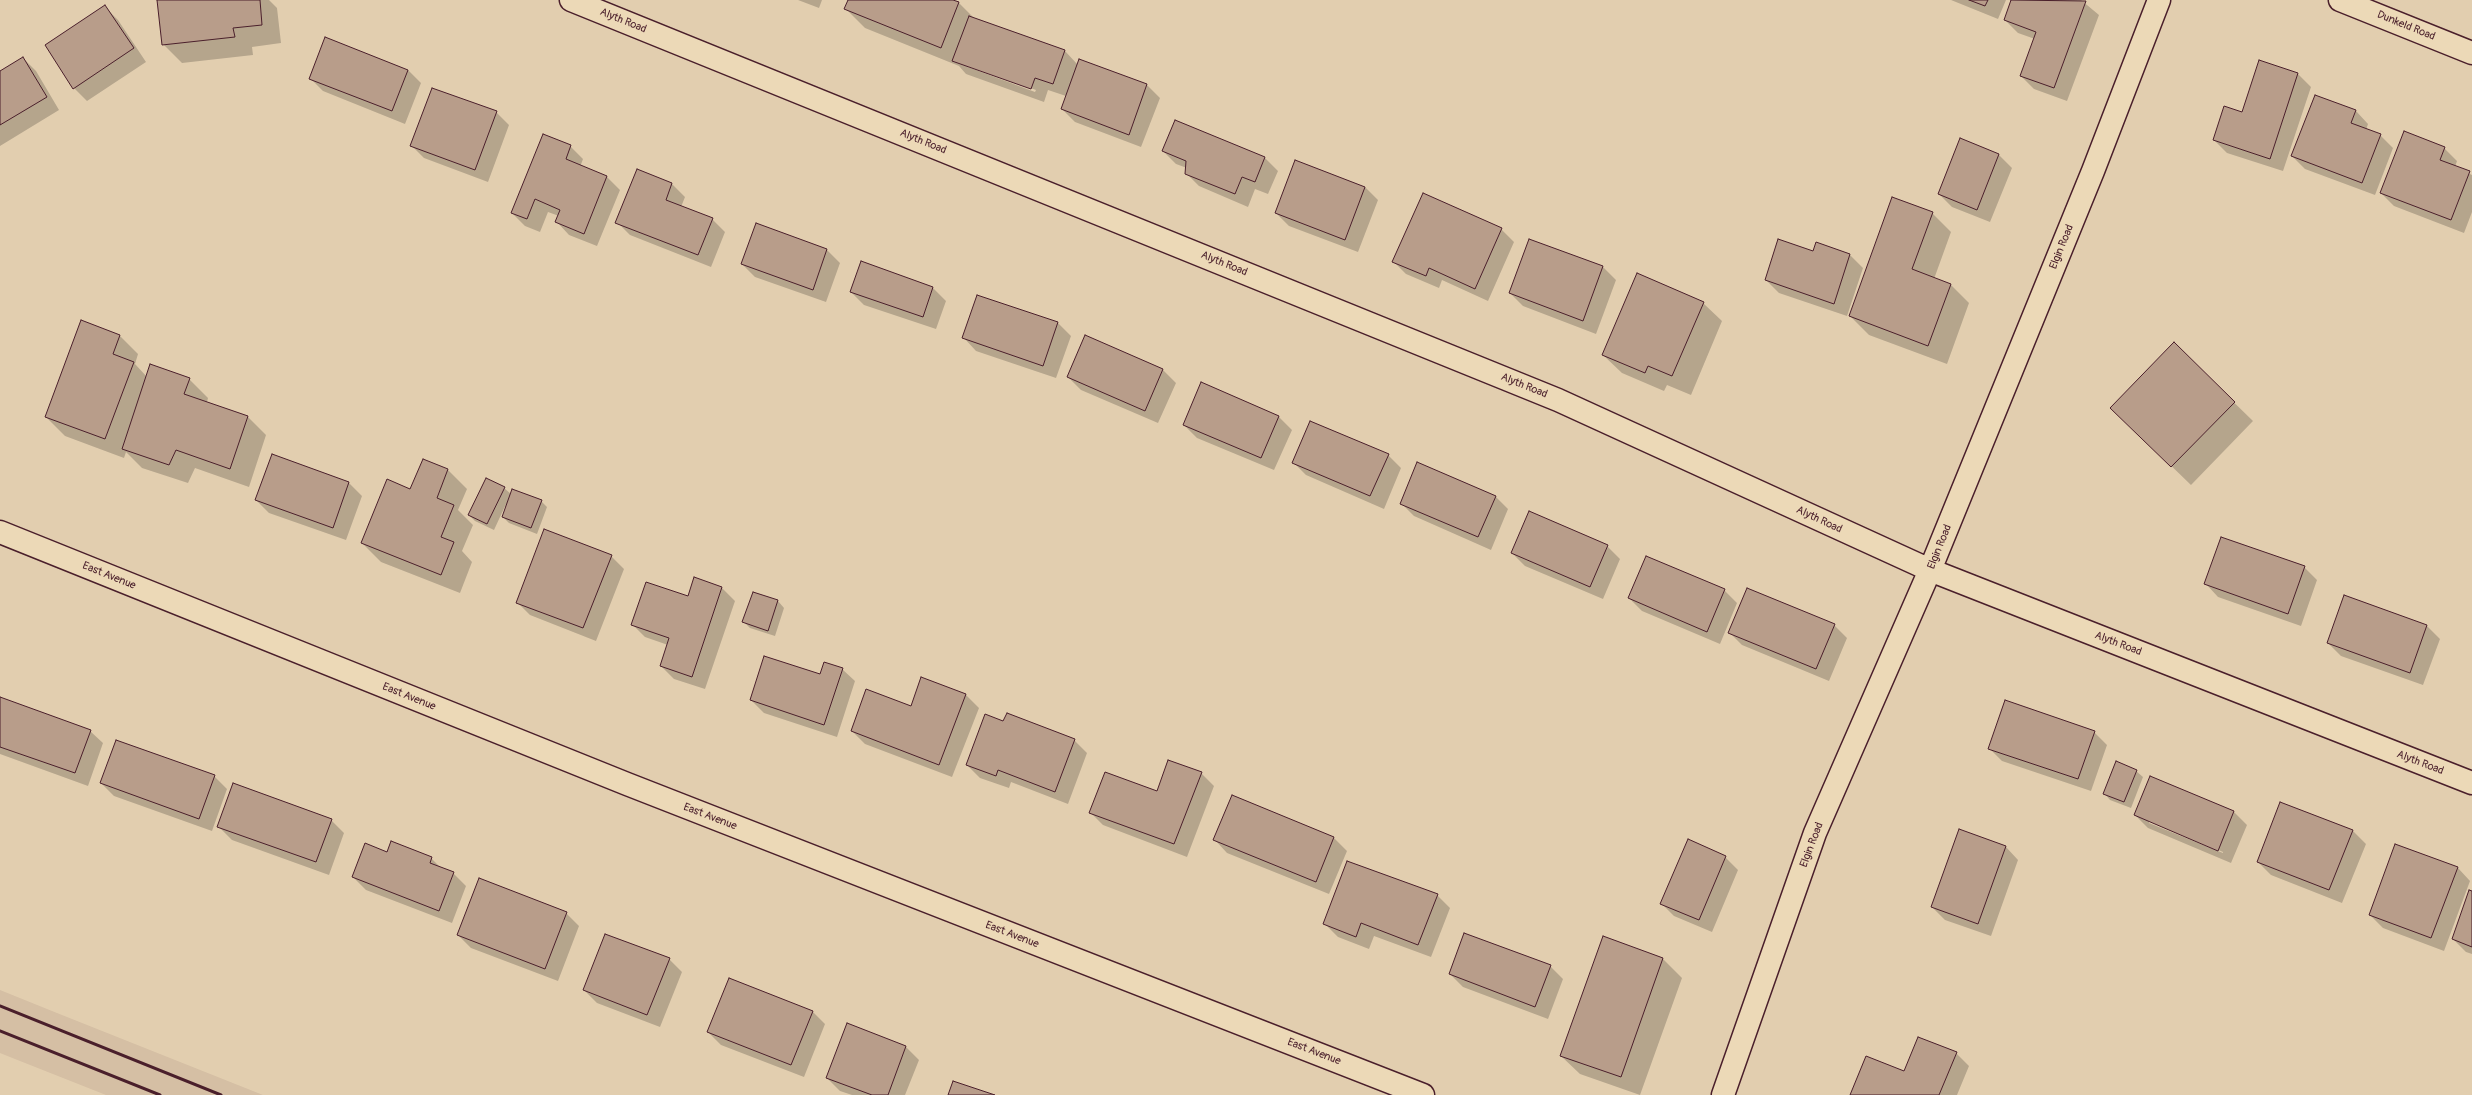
<!DOCTYPE html>
<style>
body{margin:0}
canvas{display:block;background:#e2ceaf}
</style>
<canvas width="2472" height="1095"></canvas>
<script>
const context = document.querySelector('canvas').getContext('2d');
context.lineJoin = 'round';
function paint(path, color) { context.fillStyle = color; context.fill(path, 'evenodd'); }
const poly = rows => new Path2D(rows.map(r => 'M' + r).join(''));
function trace(path, color, width, dash) { context.strokeStyle = color; context.lineWidth = width; context.lineCap = dash ? 'butt' : 'round'; context.setLineDash(dash || []); context.stroke(path); }
function write(font, color, halo, rows, align = 'center') {
  context.font = font + ' Pangolin,sans-serif'; context.lineWidth = 3; context.setLineDash([]); context.textBaseline = 'middle'; context.strokeStyle = halo; context.fillStyle = color; for (const [text, x, y, turn = 0] of rows) {
    context.save(); context.translate(x, y); context.rotate((+turn || 0) * Math.PI / 180); context.textAlign = isNaN(turn) ? turn : align; if (halo) context.strokeText(text, 0, 0); context.fillText(text, 0, 0); context.restore();
  }
}
const built = poly([
 [0,990,57,1013,263,1095,106,1095,20,1061,0,1053]
]);
const shadow = poly([
 [158,0,269,0,277,8,281,43,252,47,253,55,182,63,163,44],
 [798,0,822,0,819,8],
 [848,0,951,0,959,3,974,18,1065,51,1078,65,1080,61,1147,85,1160,98,1141,147,1075,122,1062,109,1066,96,1048,90,1044,102,966,74,959,66,865,28,846,9],
 [968,65,1036,90,1035,92,968,67],
 [1951,0,2006,0,1998,19],
 [2012,0,2081,0,2099,15,2067,101,2034,89,2021,76,2035,39,2018,33,2005,20],
 [105,7,118,20,146,62,87,101,74,88,46,46],
 [326,38,408,70,421,83,405,124,323,91,310,78],
 [23,58,36,71,59,110,0,146,0,72],
 [2260,61,2298,74,2311,87,2283,171,2227,153,2214,140,2243,113],
 [2356,111,2368,124,2366,130,2380,135,2393,148,2375,195,2305,169,2292,156],
 [496,112,509,125,488,182,424,158,411,145],
 [1175,121,1265,158,1278,171,1268,194,1255,189,1248,207,1199,186,1186,173,1187,168,1176,164,1163,151],
 [570,146,583,159,580,167,607,177,620,190,597,246,569,235,557,222,559,216,548,212,540,232,525,226,512,213],
 [2444,148,2457,161,2455,167,2472,175,2472,212,2464,233,2394,206,2381,193],
 [1999,155,2012,168,1990,222,1952,207,1939,194],
 [637,171,672,184,685,197,681,207,712,219,725,232,711,267,630,235,617,222],
 [1365,187,1378,200,1358,252,1289,226,1276,213],
 [1932,213,1951,232,1934,279,1950,284,1969,303,1947,364,1869,335,1850,316],
 [756,224,827,250,840,263,826,302,755,277,742,264],
 [1501,229,1514,242,1488,301,1442,280,1439,288,1406,274,1393,261],
 [1529,240,1603,267,1616,280,1596,334,1523,306,1510,293],
 [1817,243,1850,255,1863,268,1847,316,1779,293,1766,280,1814,253],
 [861,263,933,288,946,301,936,329,864,305,851,292],
 [978,296,1058,323,1071,336,1056,378,976,351,964,338],
 [1703,303,1722,321,1691,395,1667,385,1664,391,1622,373,1603,355],
 [119,335,138,354,135,364,147,377,189,379,208,398,207,402,247,416,266,435,249,487,195,468,188,483,142,468,126,452,124,458,65,436,46,417],
 [2174,344,2253,421,2191,485,2130,426],
 [1163,370,1176,383,1158,423,1081,390,1068,377],
 [1201,384,1279,417,1292,430,1274,470,1197,438,1184,425],
 [1388,455,1401,468,1384,509,1306,475,1293,462],
 [423,461,448,470,467,489,458,510,473,525,462,551,472,562,460,593,381,562,362,543,411,491],
 [349,483,362,496,346,540,269,513,256,500],
 [504,488,511,494,541,501,547,507,537,534,509,523,503,517,506,504,494,530,475,521,469,515],
 [1495,496,1508,509,1491,550,1414,516,1401,503],
 [1607,546,1620,559,1603,599,1525,566,1512,553],
 [611,556,624,569,596,641,530,615,517,602],
 [2304,567,2317,580,2301,626,2218,597,2206,584],
 [695,579,722,588,735,601,705,689,674,679,661,666,668,645,645,637,633,625,688,598],
 [1724,590,1737,603,1720,644,1642,611,1629,598],
 [753,593,778,601,784,608,775,636,750,628,744,622],
 [1834,625,1847,638,1829,681,1742,645,1729,632],
 [2427,626,2440,639,2423,685,2341,656,2328,643],
 [842,669,855,681,837,737,764,713,751,700],
 [922,678,966,695,979,708,952,777,865,744,852,731,911,707],
 [0,698,90,731,103,743,88,786,0,754],
 [2094,732,2107,745,2091,791,2002,761,1989,748],
 [1074,740,1087,753,1068,804,1011,782,1009,788,980,778,967,765],
 [2136,771,2143,777,2131,808,2110,800,2104,793],
 [1201,773,1214,786,1187,857,1103,825,1090,812,1157,792],
 [214,776,227,789,212,831,114,796,101,783],
 [2150,777,2234,812,2247,825,2231,863,2148,828,2135,815],
 [2149,820,2223,852,2223,853,2149,823],
 [1232,796,1334,838,1347,851,1329,894,1227,853,1215,840],
 [2281,803,2353,831,2366,844,2342,903,2271,875,2258,862],
 [331,820,344,833,329,875,232,840,219,827],
 [2006,847,2018,860,1991,936,1945,920,1932,907],
 [387,853,431,858,441,868,453,873,466,886,452,923,366,890,353,877],
 [1725,857,1738,870,1712,932,1674,916,1661,903],
 [2458,868,2470,881,2444,951,2383,928,2370,915],
 [2472,892,2472,954,2466,952,2453,939],
 [1437,895,1450,908,1431,957,1374,936,1369,949,1338,937,1325,924],
 [566,913,579,926,558,981,471,948,458,935],
 [1603,938,1663,959,1682,978,1640,1095,1580,1074,1561,1056],
 [669,959,682,972,660,1027,597,1003,584,990],
 [1550,966,1563,979,1548,1019,1463,987,1450,974],
 [812,1011,825,1024,804,1077,721,1045,708,1032],
 [847,1024,906,1047,919,1060,905,1095,852,1095,840,1091,827,1078],
 [1956,1053,1969,1066,1957,1095,1851,1095]
]);
const building = poly([
 [157,0,260,0,262,25,233,28,235,37,162,45,157,0],
 [848,0,953,0,959,2,941,48,844,9,848,0],
 [1969,0,1988,0,1985,6,1969,0],
 [2011,0,2086,1,2054,88,2020,76,2036,32,2004,20,2011,0],
 [105,5,134,48,73,89,45,45,105,5],
 [969,16,1065,50,1053,84,1035,78,1031,89,952,61,969,16],
 [325,37,408,70,392,111,309,79,325,37],
 [23,57,47,97,0,125,0,71,23,57],
 [1079,59,1147,84,1129,135,1061,109,1079,59],
 [2259,60,2298,73,2270,159,2213,140,2224,106,2242,112,2259,60],
 [432,88,497,111,475,170,410,146,432,88],
 [2315,95,2356,110,2351,123,2381,134,2362,183,2291,156,2315,95],
 [1175,120,1265,157,1255,182,1242,177,1235,194,1185,174,1186,161,1162,151,1175,120],
 [2404,131,2445,147,2440,160,2470,171,2451,220,2380,193,2404,131],
 [543,134,571,145,566,159,607,176,584,234,555,222,560,210,535,199,527,219,511,213,543,134],
 [1960,138,1999,154,1977,210,1938,194,1960,138],
 [1295,160,1365,187,1345,240,1275,213,1295,160],
 [637,169,672,183,666,200,713,218,698,255,615,223,637,169],
 [1423,193,1502,228,1475,289,1429,268,1426,276,1392,262,1423,193],
 [1892,197,1933,212,1912,269,1951,284,1928,346,1849,316,1892,197],
 [756,223,827,249,813,290,741,264,756,223],
 [1529,239,1603,266,1583,321,1509,293,1529,239],
 [1778,239,1813,251,1816,242,1850,254,1834,304,1765,280,1778,239],
 [861,261,933,287,923,317,850,292,861,261],
 [1637,273,1704,302,1672,376,1648,366,1645,373,1602,355,1637,273],
 [977,295,1058,322,1043,366,962,338,977,295],
 [81,320,120,335,113,354,134,362,105,439,45,417,81,320],
 [1085,335,1163,369,1145,411,1067,377,1085,335],
 [2174,342,2235,402,2171,467,2110,408,2174,342],
 [150,364,190,378,184,394,248,416,230,469,176,450,169,465,122,449,150,364],
 [1201,382,1279,416,1261,458,1183,425,1201,382],
 [1310,421,1389,454,1370,496,1292,463,1310,421],
 [272,454,349,482,333,528,255,500,272,454],
 [423,459,448,469,437,498,454,505,441,537,454,542,441,575,361,543,387,479,410,489,423,459],
 [1417,462,1496,496,1478,537,1400,504,1417,462],
 [486,478,505,487,487,524,468,515,486,478],
 [512,489,542,500,531,528,502,517,512,489],
 [1529,511,1608,545,1590,587,1511,553,1529,511],
 [544,529,612,555,583,628,516,603,544,529],
 [2221,537,2305,566,2288,614,2204,584,2221,537],
 [1646,556,1725,589,1707,632,1628,598,1646,556],
 [694,577,722,587,692,677,660,666,669,638,631,625,646,582,688,596,694,577],
 [1747,588,1835,624,1816,669,1728,633,1747,588],
 [753,592,778,600,768,631,742,622,753,592],
 [2344,595,2427,625,2410,673,2327,643,2344,595],
 [764,656,820,674,824,662,843,668,824,725,750,700,764,656],
 [921,677,966,694,939,765,851,731,866,689,911,706,921,677],
 [0,697,91,730,75,773,0,747,0,697],
 [2005,700,2095,731,2078,779,1988,749,2005,700],
 [1007,713,1075,739,1055,792,998,770,996,776,966,765,985,714,1003,721,1007,713],
 [116,740,215,775,199,819,100,783,116,740],
 [1168,760,1202,772,1174,844,1089,813,1105,772,1157,791,1168,760],
 [2116,761,2137,770,2124,802,2103,794,2116,761],
 [2150,776,2234,811,2218,851,2134,815,2150,776],
 [233,783,332,819,316,862,217,827,233,783],
 [1232,795,1334,837,1316,882,1213,840,1232,795],
 [2280,802,2353,830,2329,890,2257,862,2280,802],
 [1959,829,2006,846,1978,924,1931,907,1959,829],
 [1688,839,1726,856,1699,920,1660,904,1688,839],
 [391,841,432,857,430,863,454,872,439,911,352,877,365,843,387,852,391,841],
 [2395,844,2458,867,2431,938,2369,915,2395,844],
 [1347,861,1438,894,1418,945,1361,923,1356,937,1323,924,1347,861],
 [479,878,567,912,545,969,457,935,479,878],
 [2469,890,2472,891,2472,947,2452,939,2469,890],
 [1464,933,1551,965,1535,1007,1449,974,1464,933],
 [605,934,670,958,647,1015,583,990,605,934],
 [1603,936,1663,958,1621,1077,1560,1056,1603,936],
 [729,978,813,1011,791,1065,707,1032,729,978],
 [847,1023,906,1046,888,1095,872,1095,826,1078,847,1023],
 [1918,1037,1957,1052,1939,1095,1850,1095,1866,1056,1904,1071,1918,1037],
 [953,1081,995,1095,948,1095,953,1081]
]);
const minor = poly([
 [571,0,1558,400,1930,570,2472,783],
 [2340,0,2472,53],
 [1723,1095,1815,833,1930,570,2093,171,2159,0]
]);
const tertiary = poly([
 [0,532,627,784,1423,1095]
]);
const rail = poly([
 [0,1006,221,1095],
 [0,1031,160,1095]
]);
const streetNames = [
 ["Alyth Road",623,21,22],
 ["Dunkeld Road",2406,26,22],
 ["Alyth Road",923,142,22],
 ["Elgin Road",2062,247,-68],
 ["Alyth Road",1224,264,22],
 ["Alyth Road",1524,386,22],
 ["Alyth Road",1819,520,25],
 ["Elgin Road",1940,547,-68],
 ["East Avenue",109,576,22],
 ["Alyth Road",2118,644,21],
 ["East Avenue",409,697,22],
 ["Alyth Road",2420,763,21],
 ["East Avenue",710,817,21],
 ["Elgin Road",1812,845,-69],
 ["East Avenue",1012,935,21],
 ["East Avenue",1314,1052,21]
];
paint(built, '#d5bfa4');
paint(shadow, '#0003');
paint(building, '#b89d8a');
trace(building, '#4a1f2b', 1);
trace(minor, '#4a1f2b', 25);
trace(tertiary, '#4a1f2b', 25);
trace(minor, '#ecd9b7', 22);
trace(tertiary, '#ecd9b7', 22);
trace(rail, '#4a1f2b', 3);
write('11px', '#4a1f2b', '#ecd9b7', streetNames);
</script>
